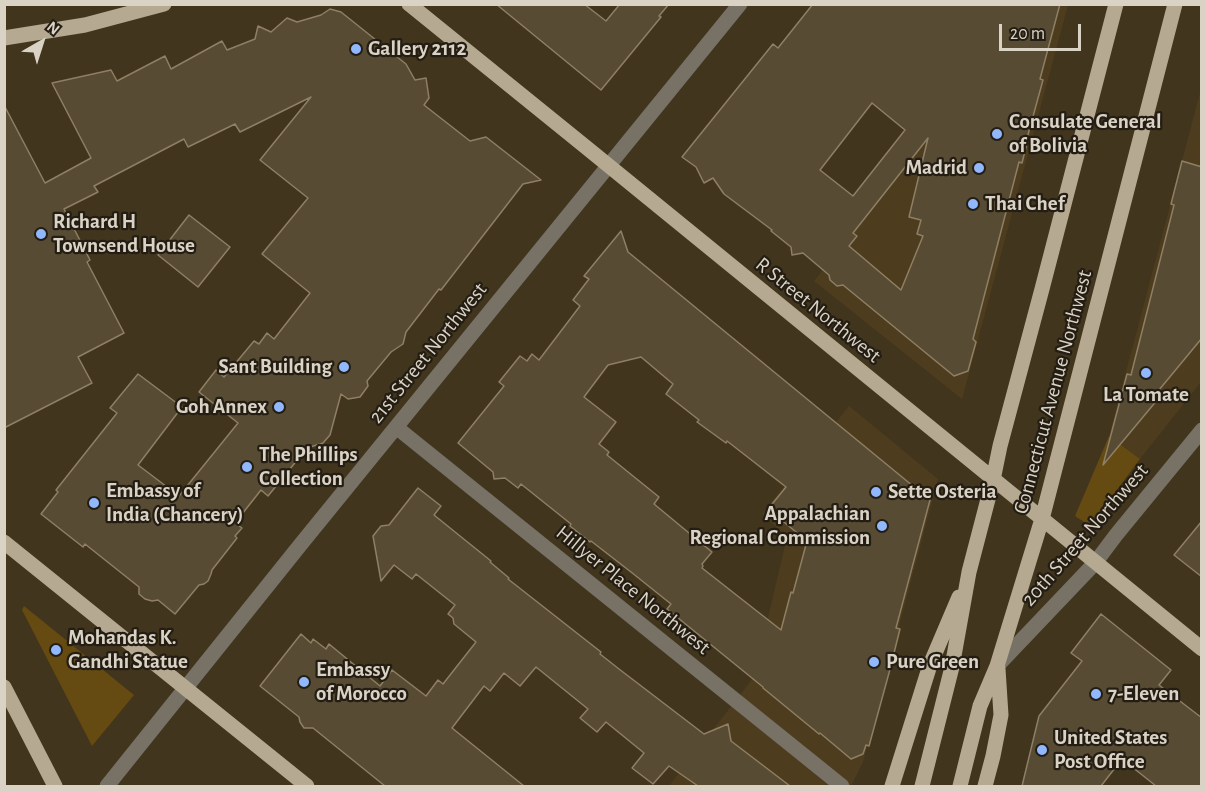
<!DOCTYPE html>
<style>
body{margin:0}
#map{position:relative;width:1206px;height:791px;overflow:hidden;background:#42351d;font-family:"Alegreya Sans",sans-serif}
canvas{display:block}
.frame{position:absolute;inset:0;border:6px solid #dad3c5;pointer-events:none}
.north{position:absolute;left:12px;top:12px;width:60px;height:60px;-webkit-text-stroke:4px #231d13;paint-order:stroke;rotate:39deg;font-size:16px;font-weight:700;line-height:24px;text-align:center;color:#dad3c5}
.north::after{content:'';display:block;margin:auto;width:21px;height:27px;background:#dad3c5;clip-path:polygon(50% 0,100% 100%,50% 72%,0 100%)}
.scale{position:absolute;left:999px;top:24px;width:82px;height:27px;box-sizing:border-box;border:3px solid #dad3c5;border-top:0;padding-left:8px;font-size:18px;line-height:21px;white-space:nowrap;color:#dad3c5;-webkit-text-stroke:4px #231d13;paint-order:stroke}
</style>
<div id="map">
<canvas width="1206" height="791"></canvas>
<div class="frame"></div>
<div class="north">N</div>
<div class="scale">20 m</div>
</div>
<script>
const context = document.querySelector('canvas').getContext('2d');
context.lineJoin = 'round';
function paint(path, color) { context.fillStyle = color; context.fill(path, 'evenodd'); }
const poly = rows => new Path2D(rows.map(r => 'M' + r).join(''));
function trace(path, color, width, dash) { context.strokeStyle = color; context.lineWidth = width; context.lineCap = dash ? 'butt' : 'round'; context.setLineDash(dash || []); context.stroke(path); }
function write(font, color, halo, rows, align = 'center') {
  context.font = font + ' "Alegreya Sans",sans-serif'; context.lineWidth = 4.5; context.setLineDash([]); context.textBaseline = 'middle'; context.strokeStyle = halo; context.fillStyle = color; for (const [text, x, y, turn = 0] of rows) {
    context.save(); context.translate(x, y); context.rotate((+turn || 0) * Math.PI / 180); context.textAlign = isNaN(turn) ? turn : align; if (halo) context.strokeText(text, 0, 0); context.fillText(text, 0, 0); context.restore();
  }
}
const built = poly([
 [956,5,1068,5,962,399,814,281,899,174],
 [1201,89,1201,382,1140,459,1109,436],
 [849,406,938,479,863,762,851,786,669,786,754,677,787,537,762,514]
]);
const green = poly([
 [1109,436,1140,459,1090,526,1075,516],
 [24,606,134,695,92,746,22,610]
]);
const building = poly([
 [496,4,584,4,606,21,620,4,669,4,659,16,661,17,601,90,496,4],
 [813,4,1060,4,1040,79,1043,80,1026,142,1027,143,1022,163,1019,162,973,339,976,342,968,371,954,376,843,285,837,286,830,280,829,275,803,253,792,255,791,247,771,231,772,230,724,194,713,178,704,183,696,167,682,157,773,44,778,48,813,4],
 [872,103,905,130,853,196,820,170,872,103],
 [928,138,909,217,921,220,917,234,923,236,901,290,849,246,857,236,853,233,928,138],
 [330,9,341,12,406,64,415,80,426,78,429,98,424,105,470,141,486,137,541,180,523,184,441,290,439,289,406,332,403,344,391,352,367,381,368,386,360,397,348,399,341,394,330,435,323,443,307,448,268,496,261,490,235,523,242,528,235,536,237,538,212,570,211,574,208,581,204,584,199,585,175,614,158,600,152,601,145,599,139,594,139,587,85,544,83,547,41,514,58,492,56,490,117,413,110,408,138,374,182,407,138,465,179,496,238,423,199,392,216,370,224,377,254,341,259,344,267,333,274,339,310,293,262,254,308,198,260,160,311,97,240,132,235,124,188,147,184,139,94,186,98,192,64,209,90,260,87,262,124,333,78,357,92,383,4,428,4,105,45,183,91,158,52,83,111,70,117,81,165,56,171,69,222,41,227,50,255,39,258,26,271,32,287,18,297,22,321,15,330,9],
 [1182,161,1202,167,1202,338,1159,390,1163,393,1103,465,1127,374,1131,375,1174,205,1171,204,1182,161],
 [189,215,230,247,198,287,158,255,189,215],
 [621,231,628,252,930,500,896,628,900,629,889,673,869,746,866,745,863,754,851,759,820,733,819,734,763,688,763,687,667,609,671,604,631,572,591,541,590,542,570,526,571,524,521,484,518,488,505,478,494,479,493,472,458,443,504,386,499,382,520,356,527,361,532,354,539,360,580,306,573,300,589,279,584,276,621,231],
 [641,357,673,384,666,394,699,420,697,422,726,443,727,441,786,487,768,509,807,541,793,593,791,592,781,630,702,568,703,566,702,564,712,552,654,504,659,497,607,455,609,452,599,444,616,422,584,397,608,365,641,357],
 [418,488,441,506,434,515,491,561,490,562,509,578,508,579,601,652,600,654,619,669,704,734,728,724,731,741,790,786,698,786,669,766,653,784,632,768,644,753,606,722,597,732,580,718,588,709,536,667,520,686,504,673,490,691,484,686,452,728,524,786,385,786,313,728,304,728,300,722,299,717,260,686,301,634,311,643,313,639,326,649,329,644,380,686,392,670,426,696,438,680,443,684,476,642,454,624,453,618,448,614,455,605,416,574,412,579,394,565,381,581,373,536,381,526,389,525,418,488],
 [1202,521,1202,577,1174,555,1202,521],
 [1101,614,1171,670,1159,685,1202,718,1202,786,1156,786,1122,759,1101,786,1022,786,1039,716,1082,661,1071,653,1101,614]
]);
const minor = poly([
 [396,427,842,786],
 [997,666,1095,563,1116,535,1202,430],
 [107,786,301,544,740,4]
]);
const major = poly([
 [409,4,587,148,1202,649],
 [4,38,85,25,164,4],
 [4,542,307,786],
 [4,687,55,786],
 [892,786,930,665,959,597],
 [922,786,952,667,969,572,993,480,1000,446,1042,289,1116,4],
 [960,786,980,706,997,666,1042,519,1175,4],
 [985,786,993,756,1001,715,998,669]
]);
const markers = [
 [356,49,6,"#91b8fd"],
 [997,134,6,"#91b8fd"],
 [979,168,6,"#91b8fd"],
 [973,204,6,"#91b8fd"],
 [41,234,6,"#91b8fd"],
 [344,367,6,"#91b8fd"],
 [1146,373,6,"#91b8fd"],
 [279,407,6,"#91b8fd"],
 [247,467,6,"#91b8fd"],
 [876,492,6,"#91b8fd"],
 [94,503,6,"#91b8fd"],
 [882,526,6,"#91b8fd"],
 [56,650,6,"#91b8fd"],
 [874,662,6,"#91b8fd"],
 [304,682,6,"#91b8fd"],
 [1096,694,6,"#91b8fd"],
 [1042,750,6,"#91b8fd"]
];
const poiNames = [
 ["Gallery 2112",368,49],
 ["Consulate General",1009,122],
 ["of Bolivia",1009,146],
 ["Madrid",967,168,"right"],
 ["Thai Chef",985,204],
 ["Richard H",53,222],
 ["Townsend House",53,246],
 ["Sant Building",332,367,"right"],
 ["La Tomate",1146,395,"center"],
 ["Goh Annex",267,407,"right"],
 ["The Phillips",259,455],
 ["Collection",259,479],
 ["Embassy of",106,491],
 ["India (Chancery)",106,515],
 ["Sette Osteria",888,492],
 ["Appalachian",870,514,"right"],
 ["Regional Commission",870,538,"right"],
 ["Mohandas K.",68,638],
 ["Gandhi Statue",68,662],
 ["Pure Green",886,662],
 ["Embassy",316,670],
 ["of Morocco",316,694],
 ["7-Eleven",1108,694],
 ["United States",1054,738],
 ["Post Office",1054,762]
];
const streetNames = [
 ["R Street Northwest",818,310,39],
 ["21st Street Northwest",428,353,-51],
 ["Connecticut Avenue Northwest",1053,392,-75],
 ["20th Street Northwest",1085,535,-49],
 ["Hillyer Place Northwest",633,590,39]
];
paint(built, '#4d3d1e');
paint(green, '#654a11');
paint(building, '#584b33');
trace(building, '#8e7f65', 1.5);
trace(minor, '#777166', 15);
trace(major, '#b6a992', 15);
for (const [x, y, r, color] of markers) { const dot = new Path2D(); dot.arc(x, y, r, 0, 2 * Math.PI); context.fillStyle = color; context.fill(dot); trace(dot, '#231d13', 2); }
write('bold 21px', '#dad3c5', '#231d13', poiNames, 'left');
write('21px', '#dad3c5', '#231d13', streetNames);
</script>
